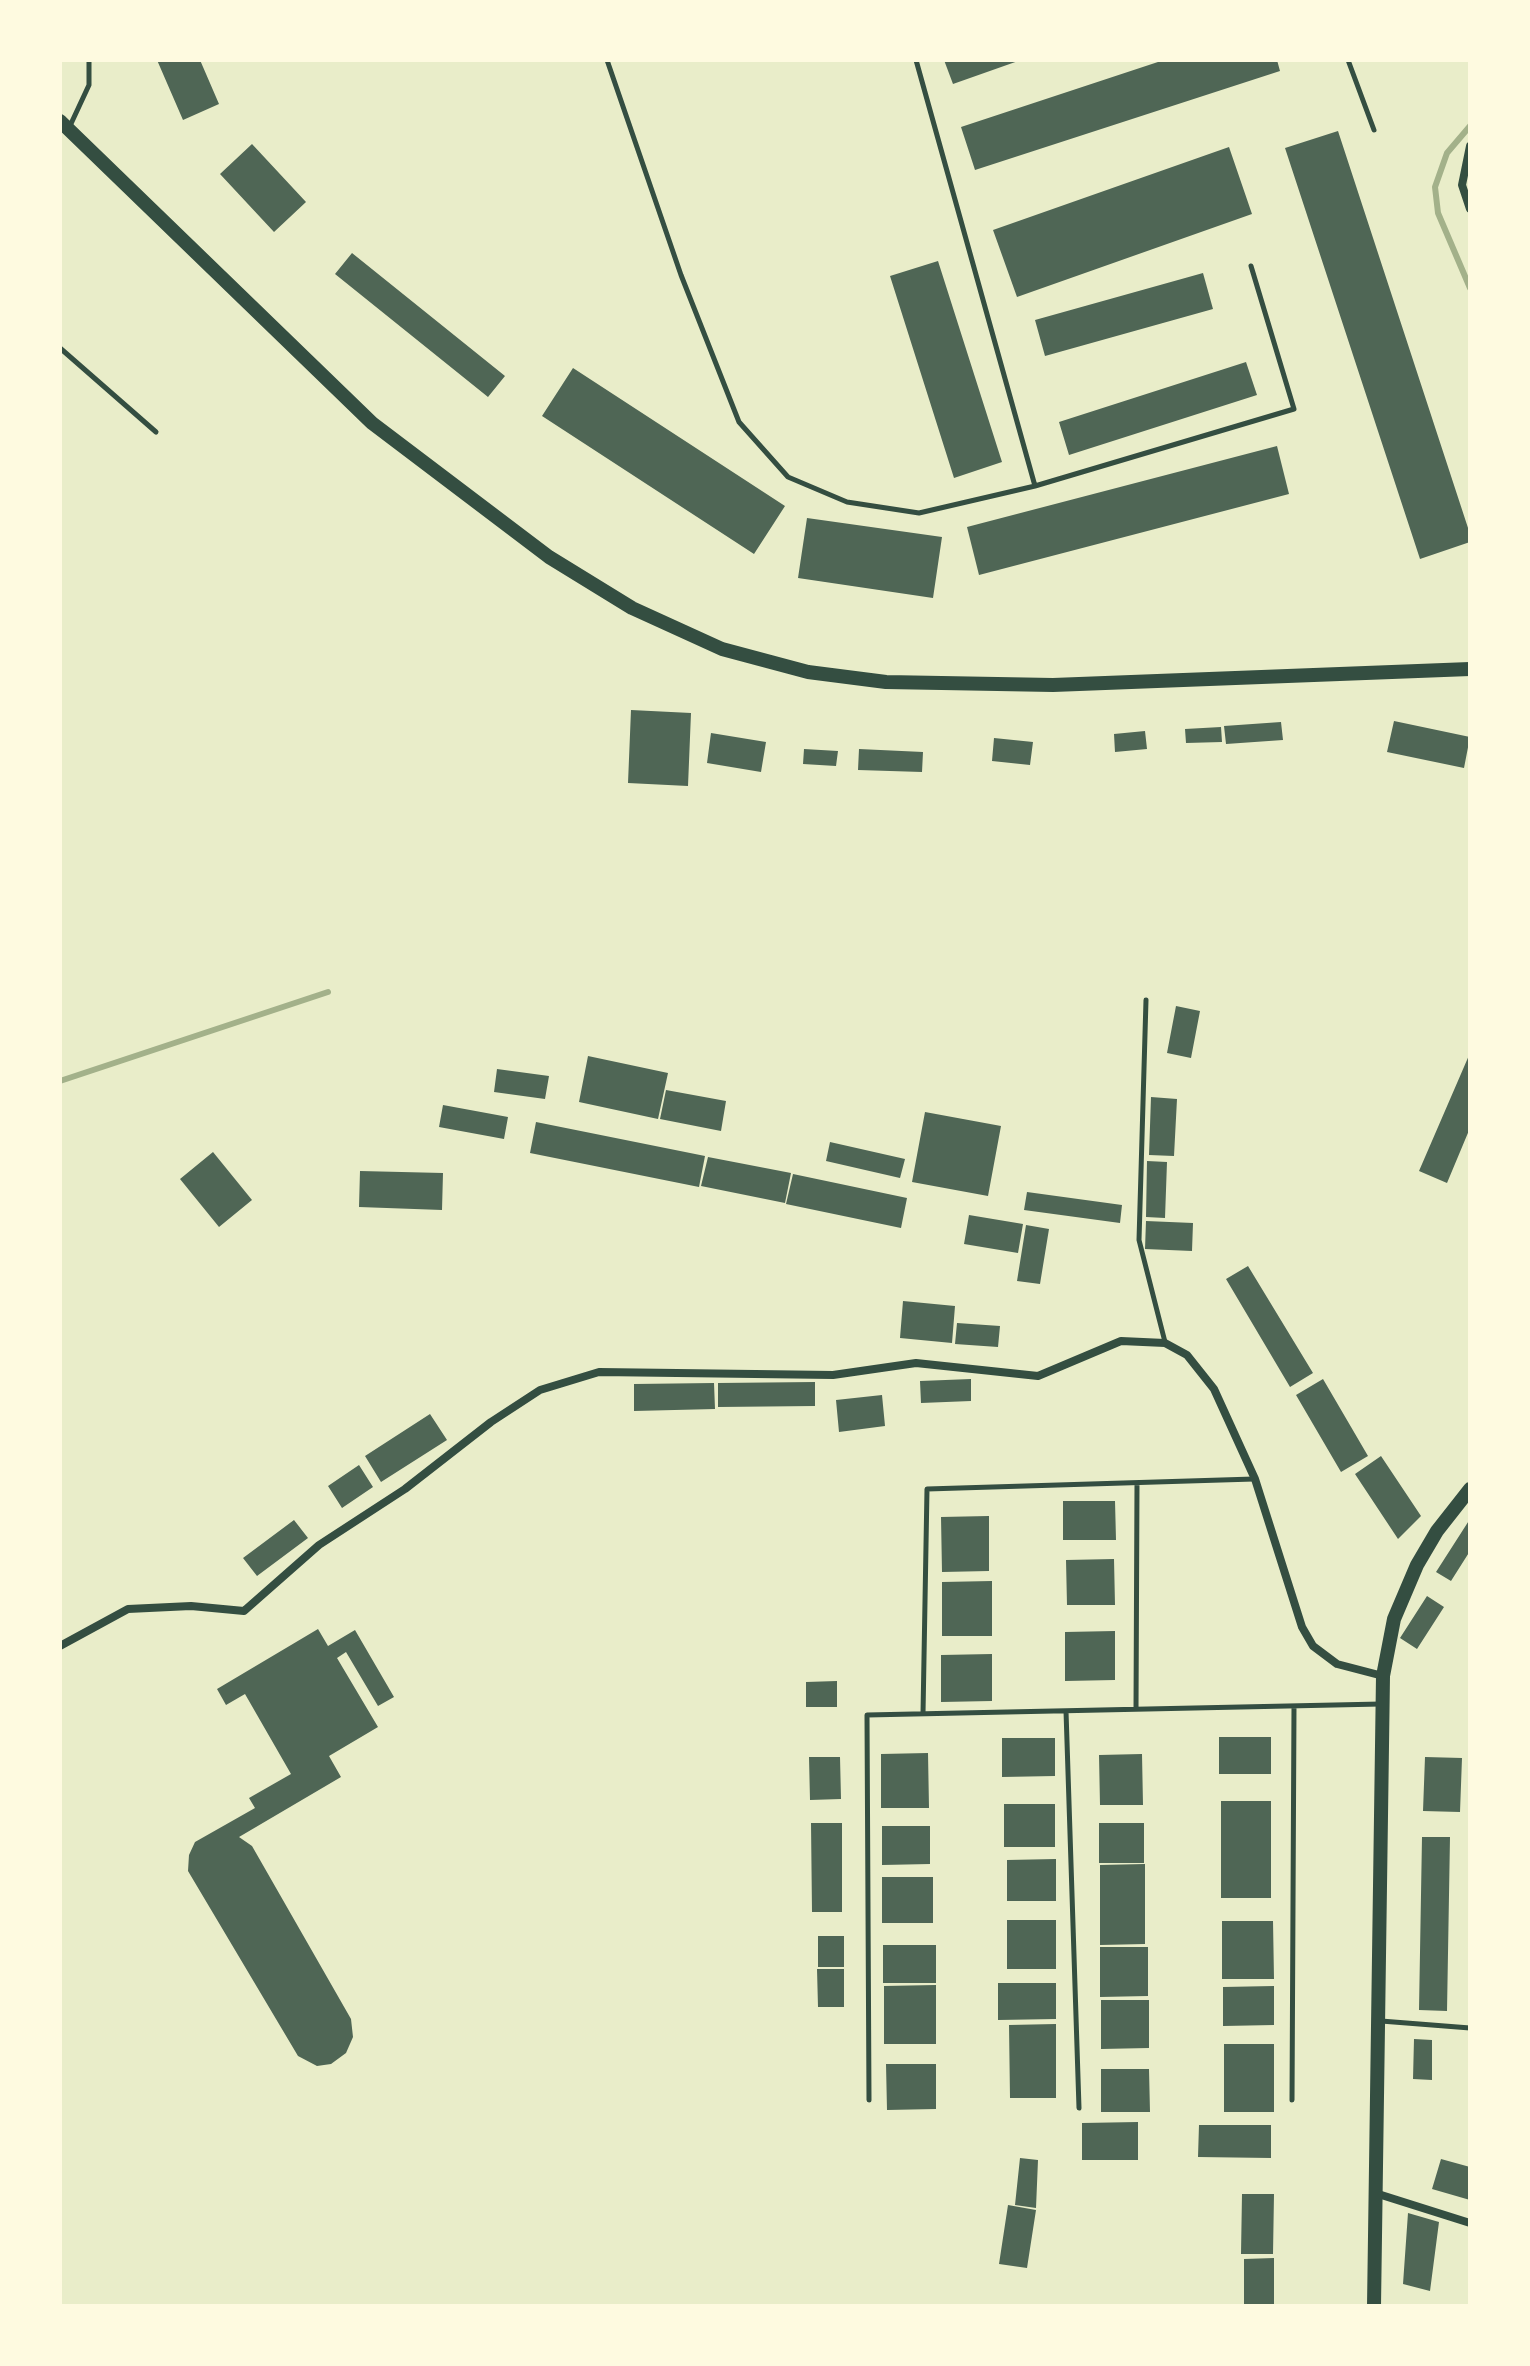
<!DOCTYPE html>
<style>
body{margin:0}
#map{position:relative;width:1530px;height:2366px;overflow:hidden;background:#e9edc9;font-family:"Work Sans",sans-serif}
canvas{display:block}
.frame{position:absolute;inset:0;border:62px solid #fefae0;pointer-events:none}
</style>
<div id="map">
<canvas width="1530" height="2366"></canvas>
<div class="frame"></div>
</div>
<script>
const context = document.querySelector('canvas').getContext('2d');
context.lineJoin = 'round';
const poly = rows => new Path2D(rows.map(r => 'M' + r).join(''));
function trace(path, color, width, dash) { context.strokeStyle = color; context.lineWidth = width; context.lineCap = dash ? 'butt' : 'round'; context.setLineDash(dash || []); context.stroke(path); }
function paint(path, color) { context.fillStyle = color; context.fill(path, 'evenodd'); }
const stream = poly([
 [1470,126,1447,153,1435,187,1438,213,1470,288],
 [60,1081,328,992]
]);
const building = poly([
 [157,60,200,60,219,104,183,120],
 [944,60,1021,60,953,84],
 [1164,60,1277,60,1280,71,975,170,961,127],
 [1338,131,1470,534,1470,542,1420,559,1285,148],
 [252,144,306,202,274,232,220,174],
 [1229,147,1252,214,1017,297,993,230],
 [352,253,505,376,488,397,335,274],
 [938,261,1002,462,954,478,890,276],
 [1203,273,1213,309,1045,356,1035,320],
 [1246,362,1257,395,1069,455,1059,422],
 [573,368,785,506,754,554,542,416],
 [1277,446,1289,494,979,575,967,527],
 [807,518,942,537,933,598,798,578],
 [631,710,691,713,688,786,628,783],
 [1394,721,1470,737,1464,768,1387,752],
 [1281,722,1283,740,1226,744,1224,726],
 [1221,727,1222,742,1186,743,1185,729],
 [1145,731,1147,749,1115,752,1114,734],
 [711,733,766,742,761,772,707,763],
 [994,738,1033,742,1030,765,992,761],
 [804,749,838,751,836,766,803,764],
 [859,749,923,752,922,772,858,770],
 [1176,1006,1200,1011,1191,1058,1167,1053],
 [1470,1053,1470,1128,1447,1183,1419,1171],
 [588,1056,668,1073,658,1119,579,1102],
 [497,1069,549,1076,545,1099,494,1092],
 [666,1090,726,1101,721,1131,660,1119],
 [1151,1097,1177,1099,1174,1156,1149,1155],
 [443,1105,508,1117,504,1139,439,1127],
 [925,1112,1001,1126,988,1196,912,1182],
 [536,1122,705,1156,699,1187,530,1153],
 [830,1142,905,1159,900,1178,826,1161],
 [213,1152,252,1200,219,1227,180,1179],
 [708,1157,791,1173,785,1203,701,1186],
 [1147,1161,1167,1162,1165,1218,1146,1217],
 [360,1171,443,1173,442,1210,359,1207],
 [793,1174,907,1198,901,1228,786,1204],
 [1027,1192,1122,1205,1120,1223,1024,1210],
 [969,1215,1023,1224,1018,1253,964,1244],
 [1146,1221,1193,1223,1192,1251,1145,1249],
 [1026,1225,1049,1229,1040,1284,1017,1281],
 [1248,1266,1313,1373,1290,1387,1226,1279],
 [903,1301,955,1306,952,1343,900,1338],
 [957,1323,1000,1326,998,1347,955,1344],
 [971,1379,971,1401,921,1403,920,1381],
 [1323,1379,1368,1456,1341,1472,1296,1395],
 [815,1382,815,1406,718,1407,718,1383],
 [714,1383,715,1409,634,1411,634,1384],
 [882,1395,885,1426,839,1432,836,1400],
 [430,1414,447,1440,381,1482,365,1456],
 [1381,1456,1421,1516,1398,1539,1355,1474],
 [359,1465,373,1487,342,1508,328,1486],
 [1063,1501,1115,1501,1116,1540,1063,1540],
 [989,1516,989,1571,942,1572,941,1517],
 [1470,1519,1470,1551,1451,1581,1436,1572],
 [294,1520,308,1538,257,1576,243,1558],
 [1114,1559,1115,1605,1067,1605,1066,1560],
 [992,1581,992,1636,942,1636,942,1582],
 [1427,1596,1444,1607,1417,1649,1400,1638],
 [318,1629,328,1646,355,1630,394,1697,378,1706,346,1652,337,1658,378,1727,329,1756,341,1777,239,1837,252,1846,351,2019,353,2037,346,2053,331,2064,317,2066,298,2056,188,1871,189,1855,195,1842,255,1808,249,1798,291,1774,245,1694,226,1705,217,1689],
 [1115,1631,1115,1680,1065,1681,1065,1632],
 [992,1654,992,1701,941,1702,941,1655],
 [837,1681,837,1707,806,1707,806,1682],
 [1219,1737,1271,1737,1271,1774,1219,1774],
 [1002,1738,1055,1738,1055,1776,1002,1777],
 [928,1753,929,1808,881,1808,881,1754],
 [1142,1754,1143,1805,1100,1805,1099,1755],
 [809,1757,840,1757,841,1799,810,1800],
 [1425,1757,1462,1758,1460,1812,1423,1811],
 [1221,1801,1271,1801,1271,1898,1221,1898],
 [1004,1804,1055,1804,1055,1847,1004,1847],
 [811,1823,842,1823,842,1912,812,1912],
 [1099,1823,1144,1823,1144,1863,1099,1863],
 [882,1826,930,1826,930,1864,882,1865],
 [1422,1837,1450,1837,1447,2011,1419,2010],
 [1056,1859,1056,1901,1007,1901,1007,1860],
 [1145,1864,1145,1944,1100,1945,1100,1865],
 [882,1877,933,1877,933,1923,882,1923],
 [1007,1920,1056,1920,1056,1969,1007,1969],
 [1222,1921,1273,1921,1274,1979,1222,1979],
 [818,1936,844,1936,844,1967,818,1967],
 [883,1945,936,1945,936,1983,883,1983],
 [1100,1947,1148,1947,1148,1996,1100,1997],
 [817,1969,844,1969,844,2007,818,2007],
 [998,1983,1056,1983,1056,2019,998,2020],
 [936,1985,936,2044,884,2044,884,1986],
 [1274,1986,1274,2025,1223,2026,1223,1987],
 [1101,2000,1149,2000,1149,2048,1101,2049],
 [1056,2024,1056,2098,1010,2098,1009,2025],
 [1414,2039,1432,2040,1432,2080,1413,2079],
 [1224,2044,1274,2044,1274,2112,1224,2112],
 [886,2064,936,2064,936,2109,887,2110],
 [1101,2069,1149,2069,1150,2112,1101,2112],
 [1138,2122,1138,2160,1082,2160,1082,2123],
 [1199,2125,1271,2125,1271,2158,1198,2157],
 [1020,2158,1038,2160,1036,2208,1015,2205],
 [1441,2159,1470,2167,1470,2200,1432,2189],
 [1242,2194,1274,2194,1273,2254,1241,2254],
 [1008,2205,1036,2210,1027,2268,999,2264],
 [1408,2213,1439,2222,1430,2291,1403,2284],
 [1274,2258,1274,2306,1244,2306,1244,2259]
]);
const service = poly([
 [607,60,681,275,739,422,788,477,847,502,919,513,1035,486,1294,409,1251,266],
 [916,60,1035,486],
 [1348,60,1374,130],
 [69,128,89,85,89,60],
 [60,348,156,432],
 [1146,1000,1139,1240,1165,1342],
 [1136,1709,1137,1483],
 [1066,1711,1079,2108],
 [923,1714,927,1489,1254,1479],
 [1381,2021,1470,2028],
 [869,2100,867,1715,1381,1704],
 [1292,2100,1294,1706]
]);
const minor = poly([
 [1470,146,1462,185,1470,209],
 [60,1646,128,1609,191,1606,244,1611,319,1545,405,1489,491,1422,540,1390,599,1372,833,1375,916,1363,1038,1376,1121,1341,1165,1343,1187,1355,1214,1389,1255,1479,1302,1627,1313,1646,1337,1664,1383,1676],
 [1375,2193,1470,2223]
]);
const secondary = poly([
 [60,121,372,423,549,557,632,608,722,649,808,672,886,682,1053,685,1470,669],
 [1374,2306,1383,1676,1394,1619,1417,1565,1437,1531,1470,1489]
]);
trace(stream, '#a3b18a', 6);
paint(building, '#4f6655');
trace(service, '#344e41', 5);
trace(minor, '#344e41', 8);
trace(secondary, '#344e41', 14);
</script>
